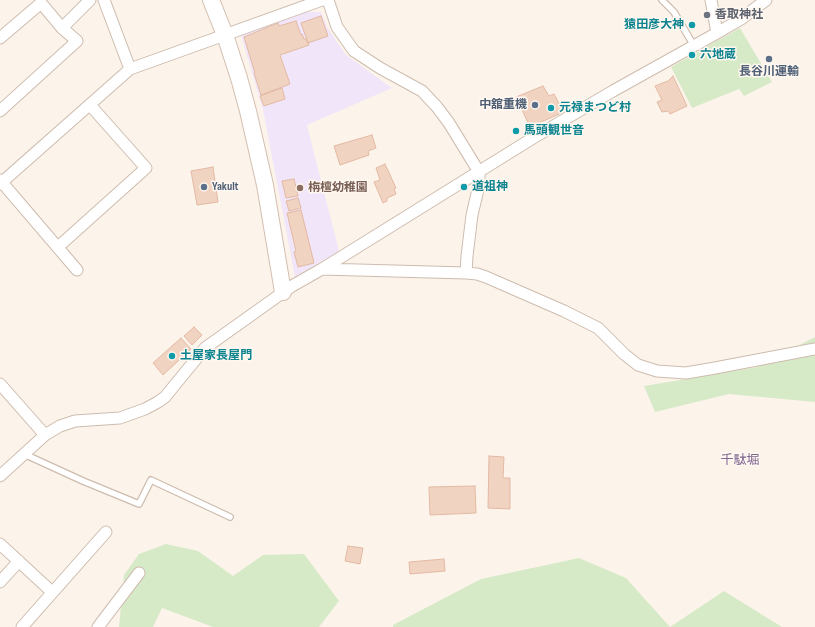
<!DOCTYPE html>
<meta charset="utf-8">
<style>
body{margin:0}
canvas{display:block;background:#fcf4ea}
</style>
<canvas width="815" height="627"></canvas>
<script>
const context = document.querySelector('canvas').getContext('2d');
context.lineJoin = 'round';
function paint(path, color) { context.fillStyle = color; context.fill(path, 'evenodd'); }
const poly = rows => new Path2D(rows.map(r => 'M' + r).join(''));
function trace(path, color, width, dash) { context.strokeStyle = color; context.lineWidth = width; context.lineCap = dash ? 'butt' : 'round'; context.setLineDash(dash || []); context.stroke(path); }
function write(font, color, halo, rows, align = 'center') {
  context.font = font + ' "Sofia Sans Condensed","Noto Sans JP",sans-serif'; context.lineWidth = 3; context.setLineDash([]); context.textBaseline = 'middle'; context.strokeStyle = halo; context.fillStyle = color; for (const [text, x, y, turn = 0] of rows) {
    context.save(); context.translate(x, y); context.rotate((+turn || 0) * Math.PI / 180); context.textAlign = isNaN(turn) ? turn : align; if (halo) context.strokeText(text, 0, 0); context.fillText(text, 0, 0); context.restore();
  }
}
const education = poly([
 [307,12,321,12,327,27,346,55,392,88,307,125,339,251,295,277,263,110,241,35]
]);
const green = poly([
 [740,28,772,82,744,96,739,89,692,108,671,67],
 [815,337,815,402,729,394,655,412,644,386,757,367],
 [166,544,198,551,233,576,263,555,304,554,339,601,319,627,213,627,162,608,153,627,119,627,124,575,139,554],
 [579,558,626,578,670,627,724,591,782,627,393,627,393,625,481,579]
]);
const building = poly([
 [321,16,328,36,308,43,301,23,321,16],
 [296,21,301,35,302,34,304,39,306,39,309,45,280,55,290,84,261,95,254,73,255,73,244,37,278,23,279,26,296,21],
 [673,76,687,106,670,114,668,111,662,112,657,102,662,100,655,86,668,81,673,76],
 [543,86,549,96,554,94,563,111,559,114,530,127,516,97,543,86],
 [282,88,285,99,264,106,260,96,282,88],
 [372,135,376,148,368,151,369,155,340,165,334,146,372,135],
 [385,164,396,188,394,189,396,194,387,198,387,201,383,203,374,182,380,180,376,168,385,164],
 [213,167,218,202,197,205,191,171,213,167],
 [294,179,298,196,286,198,282,181,294,179],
 [298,198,301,208,289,211,286,201,298,198],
 [301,210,314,263,298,267,294,252,296,251,287,213,301,210],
 [194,327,202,335,192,345,184,336,194,327],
 [181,338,191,349,163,375,153,363,181,338],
 [489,456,504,457,503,478,510,478,510,509,488,508,489,456],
 [475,486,476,513,430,515,429,487,475,486],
 [348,546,363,548,360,564,345,561,348,546],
 [444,559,445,571,410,574,409,562,444,559]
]);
const lane = poly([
 [662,0,674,12,694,46],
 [24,454,83,481,139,504,151,480,230,517]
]);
const street = poly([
 [104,0,130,69],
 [328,0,337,27,354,51,380,68,422,91,437,107,449,123,479,172,479,185,472,215,467,256,466,273,477,274,486,277,564,311,598,328,624,354,638,365,657,371,686,373,715,368,815,349],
 [711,0,717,33],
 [62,28,90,0],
 [0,38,41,3,62,28,77,41,0,111],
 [0,180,77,270],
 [0,184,130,69,322,0],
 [58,247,146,168,90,105],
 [322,269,533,138,613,91,717,33,741,19,766,0],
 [0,384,45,435],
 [0,476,45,435,60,426,75,421,120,418,145,409,158,402,165,397,205,348,292,286,322,269,466,273],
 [0,544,52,592],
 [0,582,19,561],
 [22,627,106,532],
 [98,627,139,573]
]);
const secondary = poly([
 [211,0,225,35,239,78,248,111,265,185,283,292]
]);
const markers = [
 [707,15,4,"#6b7280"],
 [692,25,4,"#0f9aa8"],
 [692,55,4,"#0f9aa8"],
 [769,59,4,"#5c6f8a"],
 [535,105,4,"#5c6f8a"],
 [551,108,4,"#0f9aa8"],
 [516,131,4,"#0f9aa8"],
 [204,187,4,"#5c6f8a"],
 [464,187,4,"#0f9aa8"],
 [300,188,4,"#8d6e63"],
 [172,356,4,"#0f9aa8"]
];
const worshipNames = [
 ["香取神社",715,15]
];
const cultureNames = [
 ["猿田彦大神",684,25,"right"],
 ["六地蔵",700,55],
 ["元禄まつど村",559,108],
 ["馬頭観世音",524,131],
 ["道祖神",472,187],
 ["土屋家長屋門",180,356]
];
const serviceNames = [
 ["長谷川運輸",769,72],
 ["中舘重機",527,105,"right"],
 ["Yakult",212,187,"left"]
];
const educationNames = [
 ["栴檀幼稚園",308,188]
];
const neighbourhoodNames = [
 ["千駄堀",740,461]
];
paint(education, '#f1e6f9');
paint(green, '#d7eac8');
paint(building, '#f1d3c2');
trace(building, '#e3b9a3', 1);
trace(lane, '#cebcaf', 8);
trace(street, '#cebcaf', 13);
trace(secondary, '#d4beaf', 18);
trace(lane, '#fff', 5.5);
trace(street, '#fff', 11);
trace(secondary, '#fff', 16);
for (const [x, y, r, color] of markers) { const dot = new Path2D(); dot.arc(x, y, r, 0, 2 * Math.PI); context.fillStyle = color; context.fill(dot); trace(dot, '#fff8f0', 1.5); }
write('bold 12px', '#5b616d', '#fff8f0', worshipNames, 'left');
write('bold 12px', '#0d838f', '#fff8f0', cultureNames, 'left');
write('bold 12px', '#4e5e75', '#fff8f0', serviceNames);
write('bold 12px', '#785e54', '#fff8f0', educationNames, 'left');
write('13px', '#816692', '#fff8f0', neighbourhoodNames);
</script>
